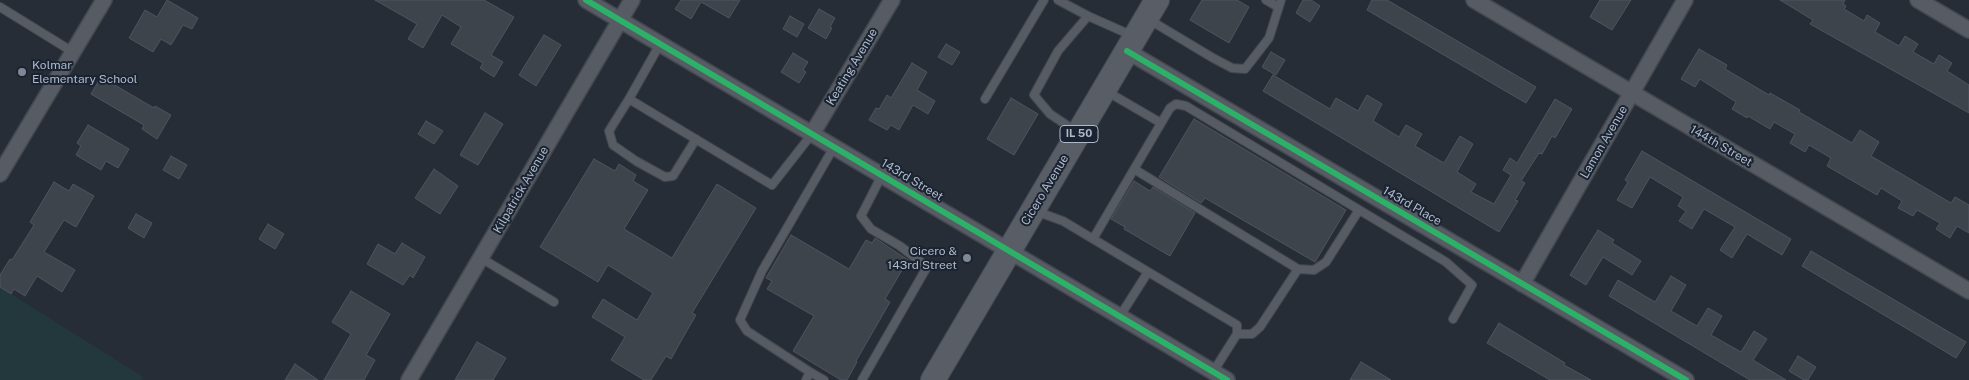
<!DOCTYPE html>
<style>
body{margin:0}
canvas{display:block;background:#262d36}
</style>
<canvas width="1969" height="380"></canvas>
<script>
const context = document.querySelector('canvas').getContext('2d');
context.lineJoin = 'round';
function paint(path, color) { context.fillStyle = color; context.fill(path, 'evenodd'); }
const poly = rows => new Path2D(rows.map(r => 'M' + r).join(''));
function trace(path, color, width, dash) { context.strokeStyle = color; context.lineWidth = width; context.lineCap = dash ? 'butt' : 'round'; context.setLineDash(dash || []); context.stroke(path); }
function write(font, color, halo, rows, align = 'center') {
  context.font = font + ' "Public Sans",sans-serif'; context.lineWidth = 4; context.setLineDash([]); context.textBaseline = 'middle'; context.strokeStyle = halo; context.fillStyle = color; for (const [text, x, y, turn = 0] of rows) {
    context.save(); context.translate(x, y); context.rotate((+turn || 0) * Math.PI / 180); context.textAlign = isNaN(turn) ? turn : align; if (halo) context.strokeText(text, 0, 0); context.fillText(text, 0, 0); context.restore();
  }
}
const green = poly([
 [0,287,143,377,141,380,0,380]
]);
const building = poly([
 [167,0,198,18,192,29,183,25,171,45,161,39,153,52,129,38,145,10,157,17,167,0],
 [375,0,484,0,514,17,491,55,503,62,494,77,480,68,483,63,451,44,461,27,442,15,423,48,408,39,417,24,375,0],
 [681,0,740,0,729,18,701,2,691,19,675,9,681,0],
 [1202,0,1237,0,1249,7,1229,43,1190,20,1202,0],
 [1303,0,1311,0,1320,6,1310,22,1296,13,1303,0],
 [1372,0,1387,0,1536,87,1526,103,1367,10,1372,0],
 [1600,0,1631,0,1612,30,1590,17,1600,0],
 [1780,0,1845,0,1843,4,1846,6,1844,9,1864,21,1867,15,1880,23,1875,32,1899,46,1905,36,1918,44,1913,52,1934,64,1939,55,1952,63,1947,71,1969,85,1969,113,1810,24,1813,20,1780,0],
 [819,9,835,18,830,27,832,28,826,39,808,28,819,9],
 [790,16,804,24,797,37,783,29,790,16],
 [544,35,561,45,536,86,519,75,544,35],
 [946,44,960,52,952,65,938,57,946,44],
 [1699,49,1727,65,1725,69,1769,95,1770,93,1800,110,1799,112,1852,143,1860,130,1879,142,1871,156,1951,203,1955,197,1969,205,1969,233,1957,226,1950,238,1936,229,1940,223,1917,210,1913,216,1898,208,1902,201,1881,188,1877,195,1827,166,1831,158,1809,145,1805,152,1790,143,1795,134,1774,122,1770,129,1748,116,1747,118,1732,109,1736,102,1700,79,1695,87,1681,79,1699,49],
 [1271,52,1285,60,1276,75,1262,67,1271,52],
 [793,53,808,62,803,70,806,72,799,83,781,72,793,53],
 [912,63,927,72,917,90,935,101,928,114,913,105,899,130,891,125,887,130,869,120,876,108,879,109,887,95,891,98,912,63],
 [1273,75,1330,109,1336,98,1358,111,1367,95,1382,104,1373,121,1399,137,1406,125,1422,134,1415,146,1444,163,1460,136,1473,144,1457,172,1476,184,1471,192,1494,204,1511,175,1503,170,1510,158,1517,163,1555,99,1572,109,1555,138,1552,136,1542,154,1539,153,1521,181,1525,183,1515,200,1518,201,1499,232,1263,91,1273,75],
 [101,77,154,108,155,106,171,115,157,139,142,129,144,125,91,94,101,77],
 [1011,98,1038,114,1014,155,987,139,1011,98],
 [485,113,503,124,478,165,460,155,485,113],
 [1194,119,1346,210,1315,262,1205,198,1201,203,1159,177,1194,119],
 [426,121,443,131,434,144,418,134,426,121],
 [88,125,129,149,118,168,106,161,101,170,76,155,81,146,77,143,88,125],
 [1642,151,1791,239,1782,255,1747,234,1732,258,1720,250,1735,227,1704,209,1692,229,1679,221,1686,211,1678,206,1683,197,1650,177,1632,208,1617,200,1628,182,1625,180,1642,151],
 [171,156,187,165,179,179,163,170,171,156],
 [594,159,615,171,619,164,636,175,633,181,648,190,624,229,672,258,717,184,756,208,692,313,696,315,681,341,671,359,666,356,651,380,644,380,611,360,625,337,592,317,603,299,637,320,653,293,608,265,598,282,540,247,594,159],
 [434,169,458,186,440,214,415,198,434,169],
 [1134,181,1150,191,1153,187,1195,213,1170,256,1124,229,1125,227,1111,219,1134,181],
 [54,182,69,191,73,184,94,196,76,227,64,220,44,252,75,270,62,292,37,276,25,296,14,289,11,294,0,287,0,275,10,259,12,260,34,225,30,222,54,182],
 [136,214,152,223,144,238,128,228,136,214],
 [268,224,284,234,275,249,259,239,268,224],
 [1598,230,1614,240,1612,243,1641,261,1632,275,1603,257,1586,285,1570,275,1598,230],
 [791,235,849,269,866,240,872,243,875,238,908,260,885,299,890,302,856,361,857,362,847,380,841,380,793,351,814,316,767,289,772,281,766,278,791,235],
 [402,243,425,257,413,278,410,275,403,285,367,264,378,244,395,254,402,243],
 [1811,251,1966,342,1956,358,1802,266,1811,251],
 [1671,276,1686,285,1671,311,1697,326,1708,308,1722,316,1711,335,1741,352,1754,331,1767,339,1753,360,1786,380,1750,380,1609,296,1618,280,1655,302,1671,276],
 [351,291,390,314,366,355,375,360,364,380,324,380,351,334,332,322,351,291],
 [1499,323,1565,363,1564,365,1591,380,1550,380,1487,343,1499,323],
 [477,342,506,358,493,380,455,380,477,342],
 [1798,356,1816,367,1808,380,1804,380,1789,371,1798,356],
 [1361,362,1391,380,1350,380,1361,362],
 [295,364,318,380,285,380,295,364]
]);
const lane = poly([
 [1058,0,1088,16,1133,36],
 [1266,0,1278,7],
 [0,7,73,52],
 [1148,19,1213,58,1232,68,1245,69,1269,38,1281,0],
 [660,44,629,99,772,185,812,134],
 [1106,91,1161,123],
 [629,99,609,131,613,145,636,161,665,177,673,176,696,139],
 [985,99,1044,0],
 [1077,132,1050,114,1034,95,1058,51,1088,16],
 [1134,169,1298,269],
 [1035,211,1063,221,1237,325,1237,334,1213,372],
 [1093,239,1170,108,1176,104,1186,106,1446,262,1472,285,1453,319],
 [481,258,554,302],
 [1120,316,1148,272],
 [1237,334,1252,334,1260,327,1298,269,1314,270,1326,262,1359,210],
 [810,372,824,380],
 [806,380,810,372,747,331,740,320,762,271,834,147],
 [862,380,927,267,900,246,871,229,861,216,882,175]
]);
const street = poly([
 [586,0,1227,380],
 [1474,0,1969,291],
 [1918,0,1969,30],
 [1127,51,1686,380],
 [812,134,892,0],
 [0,174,104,0],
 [1522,284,1685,0],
 [409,380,632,0]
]);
const primary = poly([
 [933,380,1157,0]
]);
const cycleway = poly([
 [586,0,1227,380],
 [1127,51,1686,380]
]);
const markers = [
 [22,72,5,"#7f8895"],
 [967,258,5,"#7f8895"]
];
const shields = [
 [1079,134,38]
];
const shieldNames = [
 ["IL 50",1079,134]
];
const poiNames = [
 ["Kolmar",32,65],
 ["Elementary School",32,79],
 ["Cicero &",957,251,"right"],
 ["143rd Street",957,265,"right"]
];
const streetNames = [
 ["Keating Avenue",852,67,-59],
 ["Lamon Avenue",1604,142,-60],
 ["144th Street",1721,146,30],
 ["143rd Street",912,180,31],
 ["Kilpatrick Avenue",521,190,-60],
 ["Cicero Avenue",1045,190,-59],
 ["143rd Place",1412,206,30]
];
paint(green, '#23383c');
paint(building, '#3e444c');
trace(building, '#4e545e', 1);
trace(lane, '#43474e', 10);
trace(street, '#43474e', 18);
trace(primary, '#434952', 26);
trace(lane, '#565b64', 8);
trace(street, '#565b64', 15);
trace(primary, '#595e66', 24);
trace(cycleway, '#2db169', 6);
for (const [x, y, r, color] of markers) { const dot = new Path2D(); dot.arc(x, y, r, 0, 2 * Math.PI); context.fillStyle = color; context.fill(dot); trace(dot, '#1a2331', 2); }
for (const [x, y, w] of shields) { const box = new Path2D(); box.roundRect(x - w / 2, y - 8.5, w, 17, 4); context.fillStyle = '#1a2331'; context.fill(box); trace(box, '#afb9c8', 1); }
write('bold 11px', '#afb9c8', null, shieldNames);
write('12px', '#afb9c8', '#1a2331', poiNames, 'left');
write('12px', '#afb9c8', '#1a2331', streetNames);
</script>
